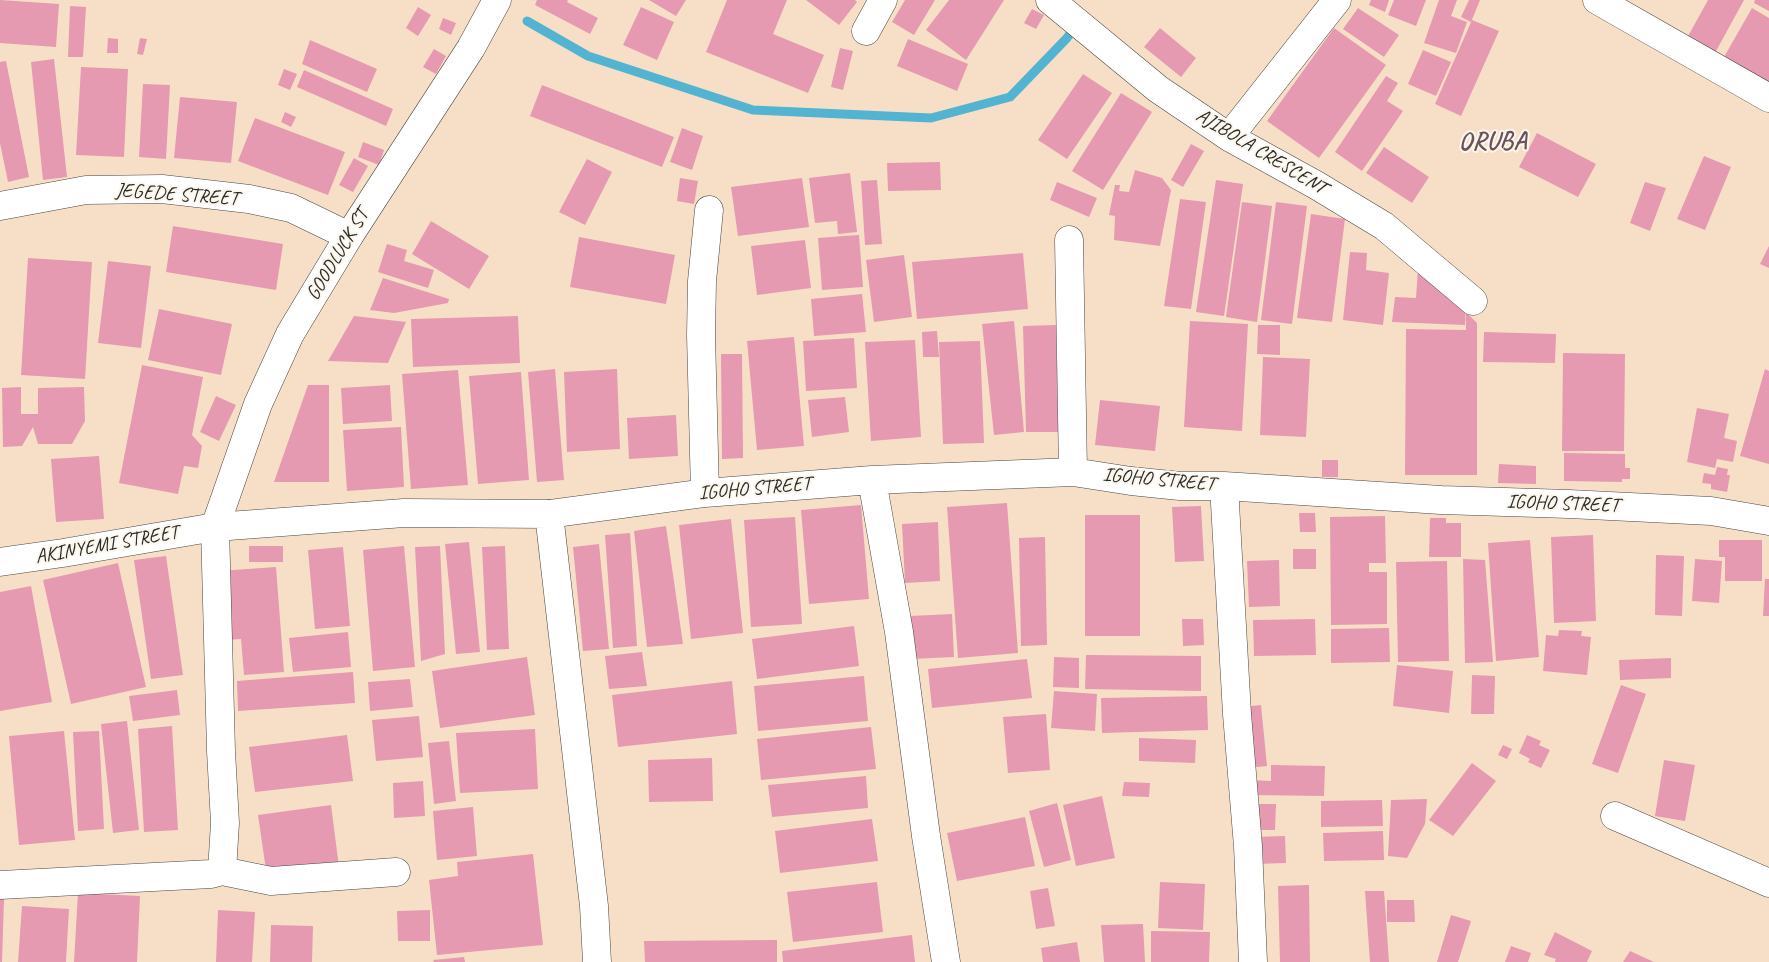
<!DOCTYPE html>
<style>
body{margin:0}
canvas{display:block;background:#f6dfc6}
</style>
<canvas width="1769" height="962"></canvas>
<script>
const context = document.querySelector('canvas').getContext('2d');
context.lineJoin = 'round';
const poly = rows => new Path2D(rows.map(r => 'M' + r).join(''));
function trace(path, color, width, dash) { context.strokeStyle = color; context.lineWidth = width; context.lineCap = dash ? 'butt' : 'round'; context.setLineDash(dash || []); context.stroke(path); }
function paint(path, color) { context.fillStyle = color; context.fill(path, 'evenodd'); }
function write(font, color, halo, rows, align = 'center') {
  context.font = font + ' Caveat,sans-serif'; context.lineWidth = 4; context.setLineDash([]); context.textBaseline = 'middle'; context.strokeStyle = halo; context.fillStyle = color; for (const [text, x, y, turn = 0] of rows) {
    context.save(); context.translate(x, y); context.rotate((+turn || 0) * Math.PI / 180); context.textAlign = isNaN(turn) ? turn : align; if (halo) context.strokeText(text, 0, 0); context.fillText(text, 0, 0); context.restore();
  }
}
const stream = poly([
 [527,21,588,56,753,110,931,118,1010,97,1067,38,1076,25]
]);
const building = poly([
 [0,0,59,4,56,47,0,43],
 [537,0,568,0,567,2,598,18,590,34,535,5],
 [649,0,686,0,676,16],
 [727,0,787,0,773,34,824,55,808,93,706,52],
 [806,0,855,0,857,2,839,25],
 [905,0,935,0,914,35,892,22],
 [949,0,1004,0,966,60,926,30],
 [1371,0,1389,0,1385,12,1369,5],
 [1394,0,1426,0,1416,26,1388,15],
 [1439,0,1457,0,1451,16,1467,22,1456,53,1424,43],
 [1469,0,1480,0,1471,22,1461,17],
 [1708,0,1744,0,1715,53,1687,38],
 [1755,0,1769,0,1769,11,1754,3],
 [70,6,86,7,83,57,68,57],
 [418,7,431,15,418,36,406,28],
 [641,7,674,22,657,60,623,45],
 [1358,8,1399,35,1384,57,1343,29],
 [1752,8,1769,18,1769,83,1724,57],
 [1032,9,1044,15,1036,29,1024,23],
 [443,18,456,23,451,35,439,29],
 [1472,20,1499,31,1461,116,1435,104],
 [1160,28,1196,58,1181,77,1144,47],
 [1334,28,1386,65,1319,158,1267,121],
 [108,38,118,39,118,53,107,53],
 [140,38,147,39,143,55,137,54],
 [908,39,968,64,957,91,897,66],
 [310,40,377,69,367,92,302,64],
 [840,48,853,51,843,90,831,87],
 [434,49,446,56,436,74,423,67],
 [1423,50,1451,62,1436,96,1408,84],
 [54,59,67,177,43,180,31,62],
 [6,61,29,177,8,182,0,143,0,62],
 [81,67,128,69,124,157,76,155],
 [284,69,297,74,290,90,278,85],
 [304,70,393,109,386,126,297,87],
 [1083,74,1112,93,1067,159,1038,140],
 [1386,76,1398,83,1387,101,1403,111,1362,171,1335,152],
 [143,84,170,85,166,159,139,157],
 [542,85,674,137,662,167,530,116],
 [1121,93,1152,112,1103,190,1072,171],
 [180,97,237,102,231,163,174,158],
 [285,112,296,117,291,127,281,122],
 [255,118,345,152,328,195,238,161],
 [682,128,703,136,692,170,670,162],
 [1537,133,1596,164,1578,197,1519,167],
 [363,142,384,150,379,165,358,157],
 [1191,144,1204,151,1183,187,1171,180],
 [1384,147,1429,177,1412,203,1366,173],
 [1704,156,1731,167,1705,230,1677,219],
 [354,158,368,166,353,192,339,185],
 [587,159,612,172,585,225,559,212],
 [940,162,941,190,888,191,887,163],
 [1135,170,1162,178,1171,190,1160,246,1114,240,1115,216,1109,215,1115,185,1120,185,1119,191,1129,192],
 [850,173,857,232,838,234,837,221,815,223,809,178],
 [680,178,698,181,694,204,677,201],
 [802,178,809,227,738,236,731,187],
 [877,180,882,244,865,245,861,181],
 [1216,180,1243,184,1224,316,1196,312],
 [1057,182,1097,198,1089,217,1050,200],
 [1645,182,1666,188,1650,231,1630,223],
 [1180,199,1206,202,1191,309,1164,306],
 [1242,202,1272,206,1257,322,1226,317],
 [1276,202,1307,206,1292,324,1261,320],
 [1311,214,1345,219,1332,322,1297,318],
 [431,221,489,256,469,289,412,254],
 [173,226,283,244,276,290,166,272],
 [859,235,863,287,822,290,818,238],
 [579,237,675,255,666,304,570,287],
 [805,240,811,288,757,295,751,246],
 [387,244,407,250,404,261,434,270,428,288,378,272],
 [1769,246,1769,268,1760,264],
 [1350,252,1367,253,1366,270,1389,273,1383,325,1343,320],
 [1023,253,1028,309,917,319,912,262],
 [904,255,912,317,874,322,866,260],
 [28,258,92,262,85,379,21,375],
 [108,261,151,266,141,348,98,343],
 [1418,269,1466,308,1465,325,1392,322,1395,297,1416,298],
 [383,278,449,299,448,303,394,313,370,310],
 [862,294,866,332,814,336,811,299],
 [159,309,232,324,221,375,148,360],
 [1466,312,1477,323,1477,475,1405,475,1406,329,1466,330],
 [354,316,406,322,388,363,328,361],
 [518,316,520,363,413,367,411,319],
 [1014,321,1024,432,994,435,982,324],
 [1190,321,1248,324,1242,431,1184,427],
 [1056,325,1058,432,1026,432,1023,326],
 [1258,325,1280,325,1280,355,1257,354],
 [937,331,939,357,923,357,922,332],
 [1484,332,1556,334,1555,363,1483,362],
 [794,337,804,446,757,450,747,341],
 [854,338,857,388,806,391,803,341],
 [915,340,921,437,871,441,865,342],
 [980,341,984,443,943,444,939,342],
 [1563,353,1625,354,1624,451,1562,451],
 [721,354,742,354,743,458,722,459],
 [1263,357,1310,359,1306,437,1260,435],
 [142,365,203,377,192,435,202,446,198,468,184,466,178,494,119,483],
 [555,369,564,480,537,482,528,372],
 [617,369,620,449,567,452,564,372],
 [1765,369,1769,371,1769,464,1740,456],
 [458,370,468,485,411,489,402,374],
 [521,372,529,480,478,484,469,376],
 [308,385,329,385,329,482,274,482],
 [390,385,392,421,343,424,341,388],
 [21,387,21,414,38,414,38,388,84,387,85,421,72,444,38,444,33,427,22,446,3,447,2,388],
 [216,396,236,405,219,441,200,432],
 [845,397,849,432,812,437,808,400],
 [1100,400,1160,406,1155,451,1095,445],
 [1697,408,1729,414,1724,438,1737,441,1733,462,1717,459,1715,468,1687,462],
 [676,415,678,456,629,459,627,418],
 [401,427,404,487,347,491,343,430],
 [1564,453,1625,454,1625,468,1630,468,1630,479,1622,479,1622,482,1564,481],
 [99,456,104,519,56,522,51,459],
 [1322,460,1338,460,1338,477,1322,477],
 [1499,464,1536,466,1536,484,1498,483],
 [1717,467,1728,469,1727,475,1730,475,1727,492,1711,489,1711,484,1702,483,1704,473,1715,475],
 [1007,503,1018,653,958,658,947,507],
 [861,505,869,599,809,604,801,510],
 [1201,506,1204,561,1175,562,1172,507],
 [1299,513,1315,513,1316,532,1300,532],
 [1085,515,1140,515,1140,636,1085,636],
 [1385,516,1386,563,1369,563,1369,572,1387,572,1387,624,1331,625,1330,517],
 [795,517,802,624,751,627,744,520],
 [1430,518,1446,518,1446,523,1461,523,1461,557,1429,557],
 [731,519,743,633,691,639,679,525],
 [938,522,940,581,905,583,902,524],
 [666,526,683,644,647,647,634,531],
 [630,533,637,646,613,648,605,535],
 [1593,535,1596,621,1554,623,1551,537],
 [1045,537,1047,645,1021,646,1019,538],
 [1530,540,1539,657,1496,661,1488,543],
 [1719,540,1762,540,1762,581,1725,581,1725,557,1719,557],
 [469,542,480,652,456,654,445,544],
 [599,544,609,649,583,651,573,547],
 [249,546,283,546,283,562,249,562],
 [404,546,415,667,373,671,363,550],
 [440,546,445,654,421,661,415,547],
 [505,546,509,649,487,650,482,547],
 [343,547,350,626,315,629,308,550],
 [1293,549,1316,549,1316,569,1293,569],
 [1656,555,1684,556,1682,616,1655,615],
 [166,556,183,675,151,679,134,560],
 [1463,559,1485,560,1493,662,1465,663],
 [1695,559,1722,561,1719,603,1692,601],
 [1279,560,1280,606,1249,607,1247,561],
 [1447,561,1449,661,1398,662,1396,562],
 [118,563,146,687,71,704,43,580],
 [276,567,284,672,244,675,241,639,224,640,219,571],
 [1765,579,1769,579,1769,616,1763,616],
 [31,586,52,702,0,711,0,592],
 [952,614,954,657,912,659,910,616],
 [1182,619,1203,619,1204,645,1183,646],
 [1315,619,1316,655,1254,656,1253,620],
 [854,626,859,666,757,679,752,639],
 [1389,628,1390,662,1331,663,1331,629],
 [1559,630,1582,631,1581,636,1591,637,1587,675,1543,671,1546,635,1558,636],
 [348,632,351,667,293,672,289,638],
 [642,652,647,686,609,689,605,656],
 [1086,655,1201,656,1201,691,1085,689],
 [527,657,535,715,440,728,432,671],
 [1054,657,1079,658,1079,688,1053,687],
 [1671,658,1671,678,1620,680,1619,660],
 [1027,659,1032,698,932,708,928,669],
 [1397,665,1453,671,1449,713,1393,706],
 [353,672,355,703,238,711,237,681],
 [1472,675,1495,676,1494,714,1471,714],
 [864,676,868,721,758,731,754,686],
 [410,679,413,707,370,711,368,682],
 [732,681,737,734,618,747,612,695],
 [1621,685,1646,694,1618,773,1592,764],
 [177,690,180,715,133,721,129,696],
 [1054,691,1097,694,1095,731,1051,728],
 [1207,696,1208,730,1102,733,1101,698],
 [1261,705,1267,766,1248,768,1242,707],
 [1046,714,1050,770,1008,773,1003,717],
 [419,716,423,757,376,761,372,720],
 [127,721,139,830,113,833,101,724],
 [172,726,178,830,144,832,138,729],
 [871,727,876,769,761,780,757,739],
 [535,729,538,789,460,793,456,733],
 [64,731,75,840,19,845,9,736],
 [99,731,104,829,78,831,73,732],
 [347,735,353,781,255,792,249,747],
 [1527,735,1541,741,1539,745,1550,750,1541,768,1528,762,1530,759,1519,753],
 [1139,738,1196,740,1195,763,1139,761],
 [449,741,456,801,434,804,428,743],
 [1503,745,1512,749,1507,759,1498,755],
 [712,758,713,801,649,802,648,760],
 [1664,760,1695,765,1685,821,1655,816],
 [1472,763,1496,781,1453,836,1429,820],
 [1271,765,1325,766,1324,796,1251,795,1251,780,1271,781],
 [866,776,868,808,772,817,768,785],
 [423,781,425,816,394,818,393,783],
 [1124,782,1150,783,1149,797,1122,796],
 [1102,796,1115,858,1076,866,1063,805],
 [1427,799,1425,824,1407,858,1388,856,1391,800],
 [1382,800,1383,826,1321,827,1321,801],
 [1057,803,1071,860,1044,867,1029,811],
 [1257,804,1276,804,1275,830,1257,830],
 [331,805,339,867,267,877,258,815],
 [473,807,477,856,437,860,433,811],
 [1025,817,1035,866,957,881,947,833],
 [872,819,878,861,780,873,775,831],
 [1383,831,1384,860,1324,861,1323,833],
 [1285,836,1286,863,1254,864,1253,837],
 [533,854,543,945,437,955,429,880,458,876,457,862],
 [877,882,883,932,793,942,787,892],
 [1160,882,1205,884,1203,930,1158,928],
 [1309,885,1310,962,1280,962,1278,886],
 [1048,888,1055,926,1036,929,1030,891],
 [1365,891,1384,891,1389,962,1370,962],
 [78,893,140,896,137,962,74,962],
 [0,899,4,899,2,962,0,962],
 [1387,900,1414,900,1415,922,1387,922],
 [22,906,69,909,66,962,18,962],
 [218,910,255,912,252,962,216,962],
 [430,910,430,941,398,941,397,911],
 [1451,915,1471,921,1458,962,1437,962],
 [1143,924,1145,962,1104,962,1101,925],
 [271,925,313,926,312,962,270,962],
 [1151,931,1210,932,1209,962,1151,962],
 [1555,932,1592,951,1587,962,1555,962,1556,959,1544,955],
 [912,935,915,962,783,962,782,951],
 [777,940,777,962,645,962,644,941],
 [1077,942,1080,962,1043,962,1041,948],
 [1511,946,1531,953,1528,962,1505,962],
 [1630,951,1654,962,1623,962],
 [464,957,465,962,434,962,433,960]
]);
const street = poly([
 [1050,0,1158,89,1229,137,1316,185,1384,226,1473,301],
 [1597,0,1769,98],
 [866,31,883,0],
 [1229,137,1337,0],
 [0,206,86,190,162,189,249,199,291,208,349,236],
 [1069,240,1073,472],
 [872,480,899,632,926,836,946,962],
 [1224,486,1237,714,1248,846,1253,962],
 [705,493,701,335,702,281,709,210],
 [549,514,705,493,872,480,1073,472,1131,481,1180,486,1224,486,1441,500,1569,504,1711,511,1769,521],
 [0,562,63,553,215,527,221,751,225,823,222,871,211,874,0,885],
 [1615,816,1769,883],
 [222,871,271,881,396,872]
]);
const secondary = poly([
 [497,0,471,48,349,236,290,334,258,404,215,527,404,513,549,514,594,906,597,962]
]);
const streetNames = [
 ["AJIBOLA CRESCENT",1261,152,31],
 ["JEGEDE STREET",177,195,4],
 ["GOODLUCK ST",338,255,-59],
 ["IGOHO STREET",1159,480,5],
 ["IGOHO STREET",755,489,-5],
 ["IGOHO STREET",1563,504,2],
 ["AKINYEMI STREET",107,545,-10]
];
const districtNames = [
 ["ORUBA",1493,142]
];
trace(stream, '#53b4d2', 9);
paint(building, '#e69ab1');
trace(street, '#494642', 29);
trace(secondary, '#494642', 29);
trace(street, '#fff', 28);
trace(secondary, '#fff', 28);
write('20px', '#2b2b2b', '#fbf7ec', streetNames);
context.letterSpacing = '1px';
write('bold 25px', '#6c525a', '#fbf7ec', districtNames);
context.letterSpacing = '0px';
</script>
